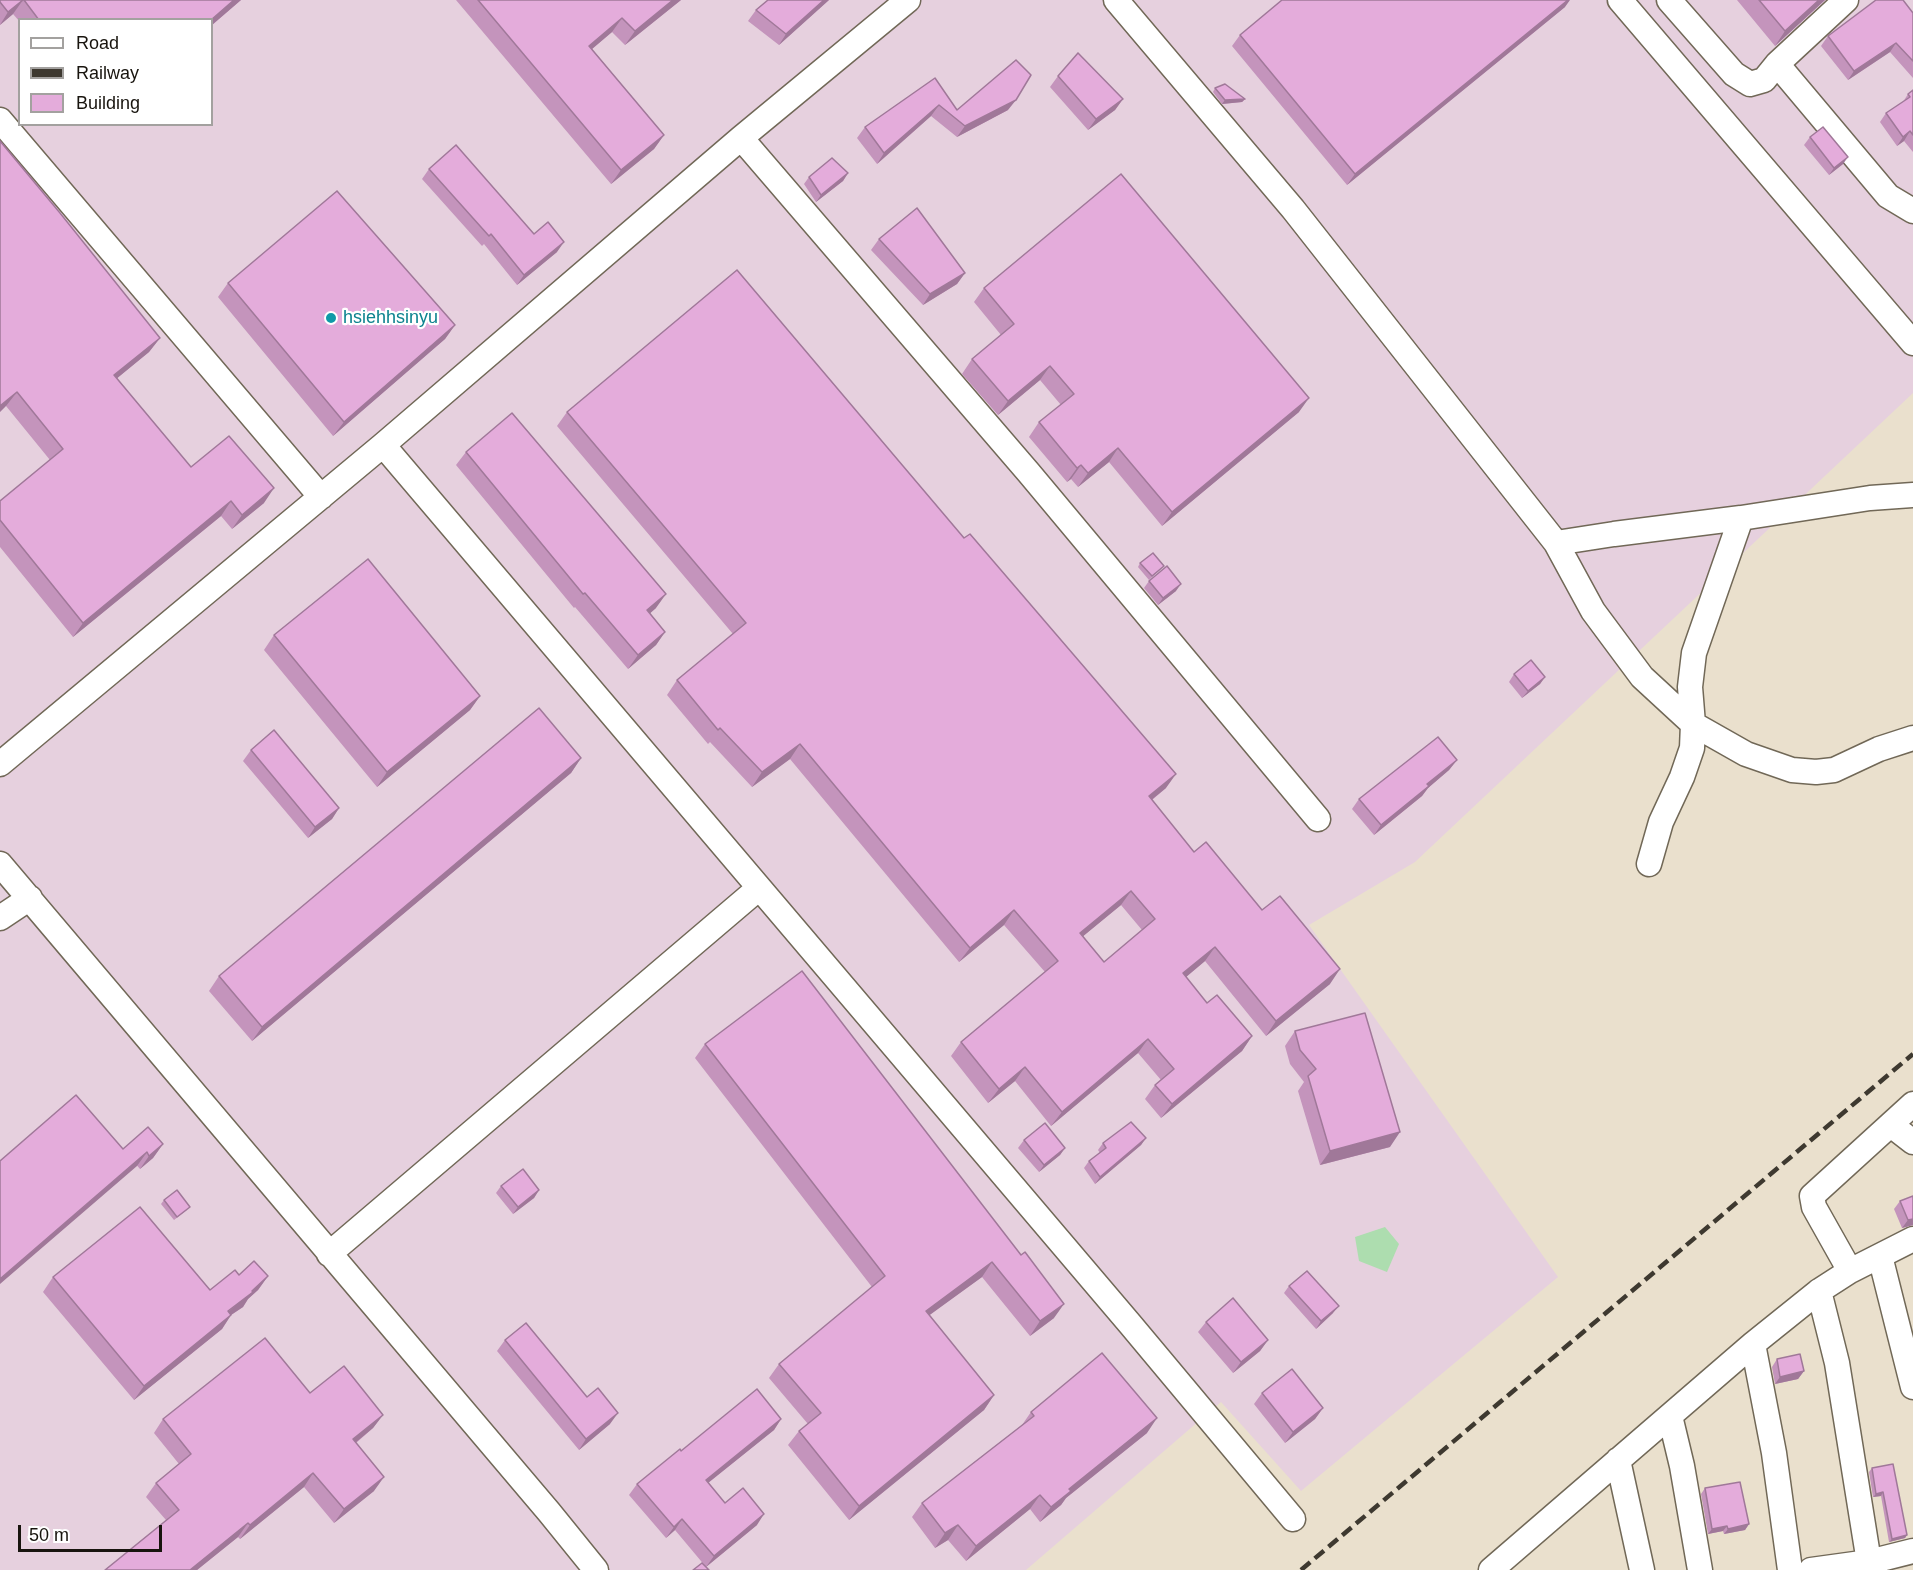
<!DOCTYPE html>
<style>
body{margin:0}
#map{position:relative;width:1913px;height:1570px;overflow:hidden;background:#eae0cd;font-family:Helvetica,sans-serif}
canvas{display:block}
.legend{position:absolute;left:18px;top:18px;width:195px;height:108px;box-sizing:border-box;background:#fff;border:2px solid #a3a19f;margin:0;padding:8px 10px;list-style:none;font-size:18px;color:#18140e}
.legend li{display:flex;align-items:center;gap:12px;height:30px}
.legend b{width:30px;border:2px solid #a3a19f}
.scale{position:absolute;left:18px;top:1525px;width:144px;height:27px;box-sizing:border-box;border:3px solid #18140e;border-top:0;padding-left:8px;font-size:18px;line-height:21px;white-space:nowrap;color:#18140e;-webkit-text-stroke:4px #fff;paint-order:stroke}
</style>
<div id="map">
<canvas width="1913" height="1570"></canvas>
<ul class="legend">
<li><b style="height:8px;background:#fff"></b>Road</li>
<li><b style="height:8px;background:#3e3930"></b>Railway</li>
<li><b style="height:16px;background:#e4acdb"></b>Building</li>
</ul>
<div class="scale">50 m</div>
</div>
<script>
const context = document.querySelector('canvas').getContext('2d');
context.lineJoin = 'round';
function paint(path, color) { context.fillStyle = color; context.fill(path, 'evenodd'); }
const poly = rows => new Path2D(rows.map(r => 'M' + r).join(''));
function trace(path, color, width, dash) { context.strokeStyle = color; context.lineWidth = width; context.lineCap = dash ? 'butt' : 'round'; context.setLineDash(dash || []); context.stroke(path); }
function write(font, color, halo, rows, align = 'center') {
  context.font = font + ' Helvetica,sans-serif'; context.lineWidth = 4.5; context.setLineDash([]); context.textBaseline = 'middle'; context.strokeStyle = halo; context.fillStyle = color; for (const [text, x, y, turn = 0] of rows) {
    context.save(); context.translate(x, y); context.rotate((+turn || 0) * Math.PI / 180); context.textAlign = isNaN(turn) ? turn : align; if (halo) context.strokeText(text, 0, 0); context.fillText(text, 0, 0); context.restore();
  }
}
const industrial = poly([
 [0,0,1913,0,1913,393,1415,862,1309,925,1558,1277,1301,1491,1221,1402,1026,1570,0,1570],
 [20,20,212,20,212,124,20,124]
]);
const green = poly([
 [1385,1227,1399,1244,1387,1272,1359,1261,1355,1237]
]);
const minor = poly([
 [1116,0,1293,209,1556,543,1593,611,1642,677,1693,724,1746,754,1792,770,1816,772,1834,770,1879,749,1913,738],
 [1620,0,1913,343],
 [1669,0,1734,74,1750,84,1764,80,1777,64,1846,0],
 [1777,64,1888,196,1913,211],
 [0,120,321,497],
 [741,138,1029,473,1318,819],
 [383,445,1130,1324,1293,1519],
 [1556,543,1614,534,1741,518,1870,498,1913,495],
 [0,764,383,445,741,138,908,0],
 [0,864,549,1512,596,1570],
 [1649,864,1661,822,1682,777,1692,748,1693,724,1690,687,1694,653,1741,518],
 [0,918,30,898],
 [1891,1125,1913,1142],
 [329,1254,759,888],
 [1880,1256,1913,1387],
 [1850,1271,1814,1207,1812,1196,1913,1104],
 [1819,1291,1837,1363,1869,1562],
 [1753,1344,1774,1453,1790,1570],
 [1670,1416,1682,1466,1700,1570],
 [1618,1460,1642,1570],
 [1491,1570,1753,1344,1819,1291,1850,1271,1913,1239],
 [1811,1570,1869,1562,1913,1551]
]);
const rail = poly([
 [1301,1570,1913,1054]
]);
const wall = poly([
 [0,0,241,0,212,25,212,20,20,20,20,22,13,14,0,25],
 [456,0,681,0,625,45,612,32,592,49,664,135,654,149,611,184],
 [768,0,829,0,779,45,748,21,756,10],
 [1737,0,1825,0,1775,46],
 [1565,7,1347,185,1232,46,1240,35],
 [1913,13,1913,78,1890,52,1848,80,1821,46,1828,36],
 [1058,76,1123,99,1115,110,1088,130,1050,87],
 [935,78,957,110,1008,110,957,137,931,116,877,164,857,138,865,127],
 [1215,88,1245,99,1242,102,1222,104,1213,92],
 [1913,90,1913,152,1904,141,1897,146,1880,122,1886,113,1903,102,1908,94],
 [1810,137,1843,164,1829,175,1804,145],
 [0,141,160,338,149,352,117,378,191,467,264,503,232,529,221,516,73,637,0,547,0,501,50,460,6,406],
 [429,169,534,234,557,252,517,285,484,244,482,246,422,179],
 [848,173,843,181,816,202,804,184,809,177],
 [879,239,965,273,957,284,923,305,871,250],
 [228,283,455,325,445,339,333,436,218,297],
 [984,288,1299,412,1162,526,1109,462,1078,487,1071,479,1067,482,1029,437,1039,422,1061,405,1040,380,998,415,962,374,972,359,1001,335,974,302],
 [567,412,1166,788,1152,800,1194,852,1262,910,1330,984,1266,1036,1205,961,1186,977,1207,1003,1252,1036,1242,1051,1161,1118,1145,1099,1155,1085,1161,1080,1138,1053,1051,1126,1015,1081,988,1103,951,1056,961,1042,1045,972,1004,925,959,962,790,759,752,787,710,742,708,744,667,695,677,680,733,634,557,426],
 [1121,905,1142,930,1104,962,1083,936],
 [466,452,656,608,650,613,665,632,656,645,628,669,575,607,574,608,456,465],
 [1140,563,1161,569,1149,580,1138,567],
 [1149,581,1176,591,1158,605,1144,588],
 [274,635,480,696,470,710,377,787,264,650],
 [1514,674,1545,677,1540,684,1522,698,1509,682],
 [251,750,339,808,332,819,308,838,243,761],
 [581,758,571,773,252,1041,209,991,219,976],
 [1457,760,1449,770,1428,788,1422,796,1374,835,1352,809,1359,799],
 [802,971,1054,1318,1030,1336,982,1277,929,1315,994,1395,984,1410,849,1520,788,1445,799,1431,808,1424,769,1378,779,1364,872,1287,695,1058,705,1044],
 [1295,1031,1390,1147,1320,1165,1298,1091,1304,1082,1290,1064,1285,1046],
 [1146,1138,1141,1145,1095,1184,1084,1168,1089,1161,1100,1153,1098,1150,1103,1143],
 [1024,1140,1065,1148,1060,1155,1039,1172,1018,1148],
 [163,1144,153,1158,140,1169,123,1149],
 [501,1186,539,1190,534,1198,513,1214,496,1193],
 [164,1200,187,1210,174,1220,161,1204],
 [1900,1201,1913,1225,1902,1228,1894,1209],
 [239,1275,268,1276,258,1290,248,1299,243,1307,231,1315,222,1329,134,1400,43,1292,53,1277,210,1290],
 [1289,1286,1333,1313,1316,1329,1284,1293],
 [1206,1322,1268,1340,1260,1351,1233,1373,1198,1332],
 [505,1340,587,1397,610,1424,579,1450,497,1351],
 [1777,1359,1804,1371,1798,1379,1775,1384,1772,1367],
 [310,1393,383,1415,373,1428,356,1443,374,1491,334,1523,304,1487,240,1539,238,1537,197,1570,105,1570,166,1520,146,1497,156,1483,179,1464,154,1433,163,1419],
 [1262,1393,1323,1408,1315,1419,1285,1443,1254,1404],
 [1031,1412,1147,1433,1066,1498,1061,1505,1040,1522,1030,1509,966,1561,948,1540,935,1548,912,1517,922,1503,1022,1425],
 [781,1419,774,1430,708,1483,725,1503,757,1525,706,1567,675,1530,666,1538,629,1495,637,1484,681,1451],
 [1872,1468,1907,1535,1905,1538,1889,1542,1881,1496,1873,1497,1869,1472],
 [1705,1488,1749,1524,1745,1530,1724,1534,1723,1531,1708,1534,1701,1494]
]);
const shadedWall = poly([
 [23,0,13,14,0,25,8,12],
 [234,0,241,0,212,25,211,20],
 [673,0,681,0,625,45,635,31],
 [824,0,829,0,779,45,786,34],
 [1568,0,1570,0,1565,7,1347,185,1355,174],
 [1819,0,1825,0,1775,46,1785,31],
 [622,18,612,32,579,60,589,46],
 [1896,43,1890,52,1848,80,1854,71],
 [1123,99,1115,110,1088,130,1096,119],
 [1245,99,1242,102,1222,104,1225,100],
 [1016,100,1008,110,957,137,965,126],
 [939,105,931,116,877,164,884,153],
 [1910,131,1904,141,1897,146,1903,137],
 [664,135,654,149,611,184,621,170],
 [1848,157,1843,164,1829,175,1834,168],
 [848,173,843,181,816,202,821,195],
 [564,242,557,252,517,285,524,275],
 [965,273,957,284,923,305,930,294],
 [455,325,445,339,333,436,344,422],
 [160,338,149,352,104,389,114,375],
 [1050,366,1040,380,998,415,1008,401],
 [17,392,6,406,0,412,0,406],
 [1309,398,1299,412,1162,526,1172,512],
 [1118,448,1109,462,1078,487,1088,473],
 [1081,465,1071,479,1067,482,1077,468],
 [274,488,264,503,232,529,242,515],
 [231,501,221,516,73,637,83,623],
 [1181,584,1176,591,1158,605,1163,598],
 [666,594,656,608,638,624,647,610],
 [665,632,656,645,628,669,638,655],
 [1545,677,1540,684,1522,698,1528,691],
 [480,696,470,710,377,787,387,772],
 [800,744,790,759,752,787,762,772],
 [581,758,571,773,252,1041,262,1027],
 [1457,760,1449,770,1428,788,1422,796,1374,835,1381,825,1427,784],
 [1176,774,1166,788,1139,810,1149,796],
 [339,808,332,819,308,838,315,827],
 [1131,891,1121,905,1070,947,1080,933],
 [1014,910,1004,925,959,962,970,948],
 [1215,947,1205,961,1173,988,1183,973],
 [1340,969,1330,984,1266,1036,1276,1021],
 [1252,1036,1242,1051,1161,1118,1172,1104],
 [1148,1039,1138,1053,1051,1126,1062,1112],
 [1025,1067,1015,1081,988,1103,999,1089],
 [1400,1132,1390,1147,1320,1165,1330,1151],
 [1146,1138,1141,1145,1095,1184,1100,1177],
 [163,1144,153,1158,140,1169,149,1156],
 [1065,1148,1060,1155,1039,1172,1044,1165],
 [147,1152,137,1166,0,1284,0,1279],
 [539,1190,534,1198,513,1214,518,1207],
 [1913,1219,1913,1225,1902,1228,1908,1220],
 [992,1262,982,1277,916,1325,926,1311],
 [268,1276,258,1290,248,1299,243,1307,231,1315,222,1329,134,1400,144,1386,252,1291],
 [1064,1304,1054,1318,1030,1336,1040,1321],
 [1339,1306,1333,1313,1316,1329,1321,1321],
 [1268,1340,1260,1351,1233,1373,1241,1362],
 [1804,1371,1798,1379,1775,1384,1780,1377],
 [994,1395,984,1410,849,1520,859,1506],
 [1323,1408,1315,1419,1285,1443,1293,1432],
 [618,1413,610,1424,579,1450,586,1439],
 [383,1415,373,1428,343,1453,353,1439],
 [1157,1418,1147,1433,1066,1498,1061,1505,1040,1522,1051,1507,1069,1489],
 [781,1419,774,1430,698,1491,706,1480],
 [313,1473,304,1487,240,1539,250,1525],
 [384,1477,374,1491,334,1523,344,1509],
 [1883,1492,1881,1496,1873,1497,1876,1494],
 [1040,1495,1030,1509,966,1561,976,1546],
 [764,1514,757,1525,706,1567,714,1556],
 [682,1519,675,1530,666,1538,674,1527],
 [248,1523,238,1537,197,1570,190,1570],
 [1749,1524,1745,1530,1724,1534,1728,1529],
 [958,1525,948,1540,935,1548,945,1533],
 [1727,1526,1723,1531,1708,1534,1712,1529],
 [1907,1535,1905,1538,1889,1542,1892,1539]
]);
const building = poly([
 [0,0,23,0,8,12,0,2,0,0],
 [24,0,234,0,211,20,39,20,24,0],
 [478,0,673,0,635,31,622,18,589,46,664,135,621,170,478,0],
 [768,0,824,0,786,34,756,10,768,0],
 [1282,0,1568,0,1355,174,1240,35,1282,0],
 [1759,0,1819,0,1785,31,1759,0],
 [1876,0,1903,0,1913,13,1913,61,1896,43,1854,71,1828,36,1876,0],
 [1078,53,1123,99,1096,119,1058,76,1078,53],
 [1016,60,1031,75,1016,100,965,126,939,105,884,153,865,127,935,78,957,110,1016,60],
 [1225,84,1245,99,1225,100,1215,88,1225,84],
 [1913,90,1913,135,1910,131,1903,137,1886,113,1910,97,1908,94,1913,90],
 [1823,127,1848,157,1834,168,1810,137,1823,127],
 [0,141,60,213,160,338,114,375,191,467,229,436,274,488,242,515,231,501,83,623,0,520,0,501,63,449,17,392,0,406,0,141],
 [456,145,534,234,548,222,564,242,524,275,491,234,489,236,429,169,456,145],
 [832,158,848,173,821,195,809,177,832,158],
 [1121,174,1309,398,1172,512,1118,448,1088,473,1081,465,1077,468,1039,422,1074,394,1050,366,1008,401,972,359,1014,324,984,288,1121,174],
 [337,191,455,325,344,422,228,283,337,191],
 [917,208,965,273,930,294,879,239,917,208],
 [737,270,964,538,970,534,1176,774,1149,796,1194,852,1206,842,1262,910,1280,896,1340,969,1276,1021,1215,947,1183,973,1207,1003,1217,995,1252,1036,1172,1104,1155,1085,1174,1069,1148,1039,1062,1112,1025,1067,999,1089,961,1042,1058,961,1014,910,970,948,800,744,762,772,720,728,718,730,677,680,746,623,567,412,737,270],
 [1131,891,1155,919,1104,962,1080,933,1131,891],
 [512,413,666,594,647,610,665,632,638,655,585,593,583,594,466,452,512,413],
 [1153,553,1164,566,1152,576,1140,563,1153,553],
 [368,559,480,696,387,772,274,635,368,559],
 [1167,566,1181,584,1163,598,1149,581,1167,566],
 [1531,660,1545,677,1528,691,1514,674,1531,660],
 [539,708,581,758,262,1027,219,976,539,708],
 [274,730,339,808,315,827,251,750,274,730],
 [1438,737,1457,760,1427,784,1429,786,1381,825,1359,799,1438,737],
 [802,971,1021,1255,1025,1252,1064,1304,1040,1321,992,1262,926,1311,994,1395,859,1506,799,1431,821,1413,779,1364,885,1276,705,1044,802,971],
 [1365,1013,1400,1132,1330,1151,1308,1076,1316,1069,1300,1050,1295,1031,1365,1013],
 [76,1095,123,1149,148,1127,163,1144,149,1156,147,1152,0,1279,0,1161,76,1095],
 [1131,1122,1146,1138,1100,1177,1089,1161,1106,1148,1103,1143,1131,1122],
 [1045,1123,1065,1148,1044,1165,1024,1140,1045,1123],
 [523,1169,539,1190,518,1207,501,1186,523,1169],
 [177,1190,190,1207,177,1217,164,1200,177,1190],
 [1913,1196,1913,1219,1908,1220,1900,1201,1913,1196],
 [140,1207,210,1290,235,1270,239,1275,254,1261,268,1276,252,1291,253,1292,228,1311,231,1315,144,1386,53,1277,140,1207],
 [1307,1271,1339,1306,1321,1321,1289,1286,1307,1271],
 [1233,1298,1268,1340,1241,1362,1206,1322,1233,1298],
 [526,1323,587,1397,598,1388,618,1413,586,1439,505,1340,526,1323],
 [265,1338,310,1393,344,1366,383,1415,353,1439,384,1477,344,1509,313,1473,250,1525,248,1523,190,1570,105,1570,179,1510,156,1483,191,1454,163,1419,265,1338],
 [1102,1353,1157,1418,1069,1489,1071,1491,1051,1507,1040,1495,976,1546,958,1525,945,1533,922,1503,1034,1416,1031,1412,1102,1353],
 [1800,1354,1804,1371,1780,1377,1777,1359,1800,1354],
 [1292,1369,1323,1408,1293,1432,1262,1393,1292,1369],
 [757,1389,781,1419,706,1480,725,1503,743,1488,764,1514,714,1556,682,1519,674,1527,637,1484,680,1449,681,1451,757,1389],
 [1893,1464,1907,1535,1892,1539,1883,1492,1876,1494,1872,1468,1893,1464],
 [1740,1482,1749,1524,1728,1529,1727,1526,1712,1529,1705,1488,1740,1482],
 [702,1563,709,1570,693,1570,702,1563]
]);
const markers = [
 [331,318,6,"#0f9aa8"]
];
const cultureNames = [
 ["hsiehhsinyu",343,318]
];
paint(industrial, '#e6d0de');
paint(green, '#adddaf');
trace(minor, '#716857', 27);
trace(minor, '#fff', 24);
trace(rail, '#3e3930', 4.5, [12, 6]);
paint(wall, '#c494bc');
paint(shadedWall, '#a07899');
paint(building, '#e4acdb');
trace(building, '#a07899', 1.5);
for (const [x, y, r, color] of markers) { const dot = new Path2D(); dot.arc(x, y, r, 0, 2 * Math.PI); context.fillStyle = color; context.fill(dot); trace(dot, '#fff', 2); }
write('18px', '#0d838f', '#fff', cultureNames, 'left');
</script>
